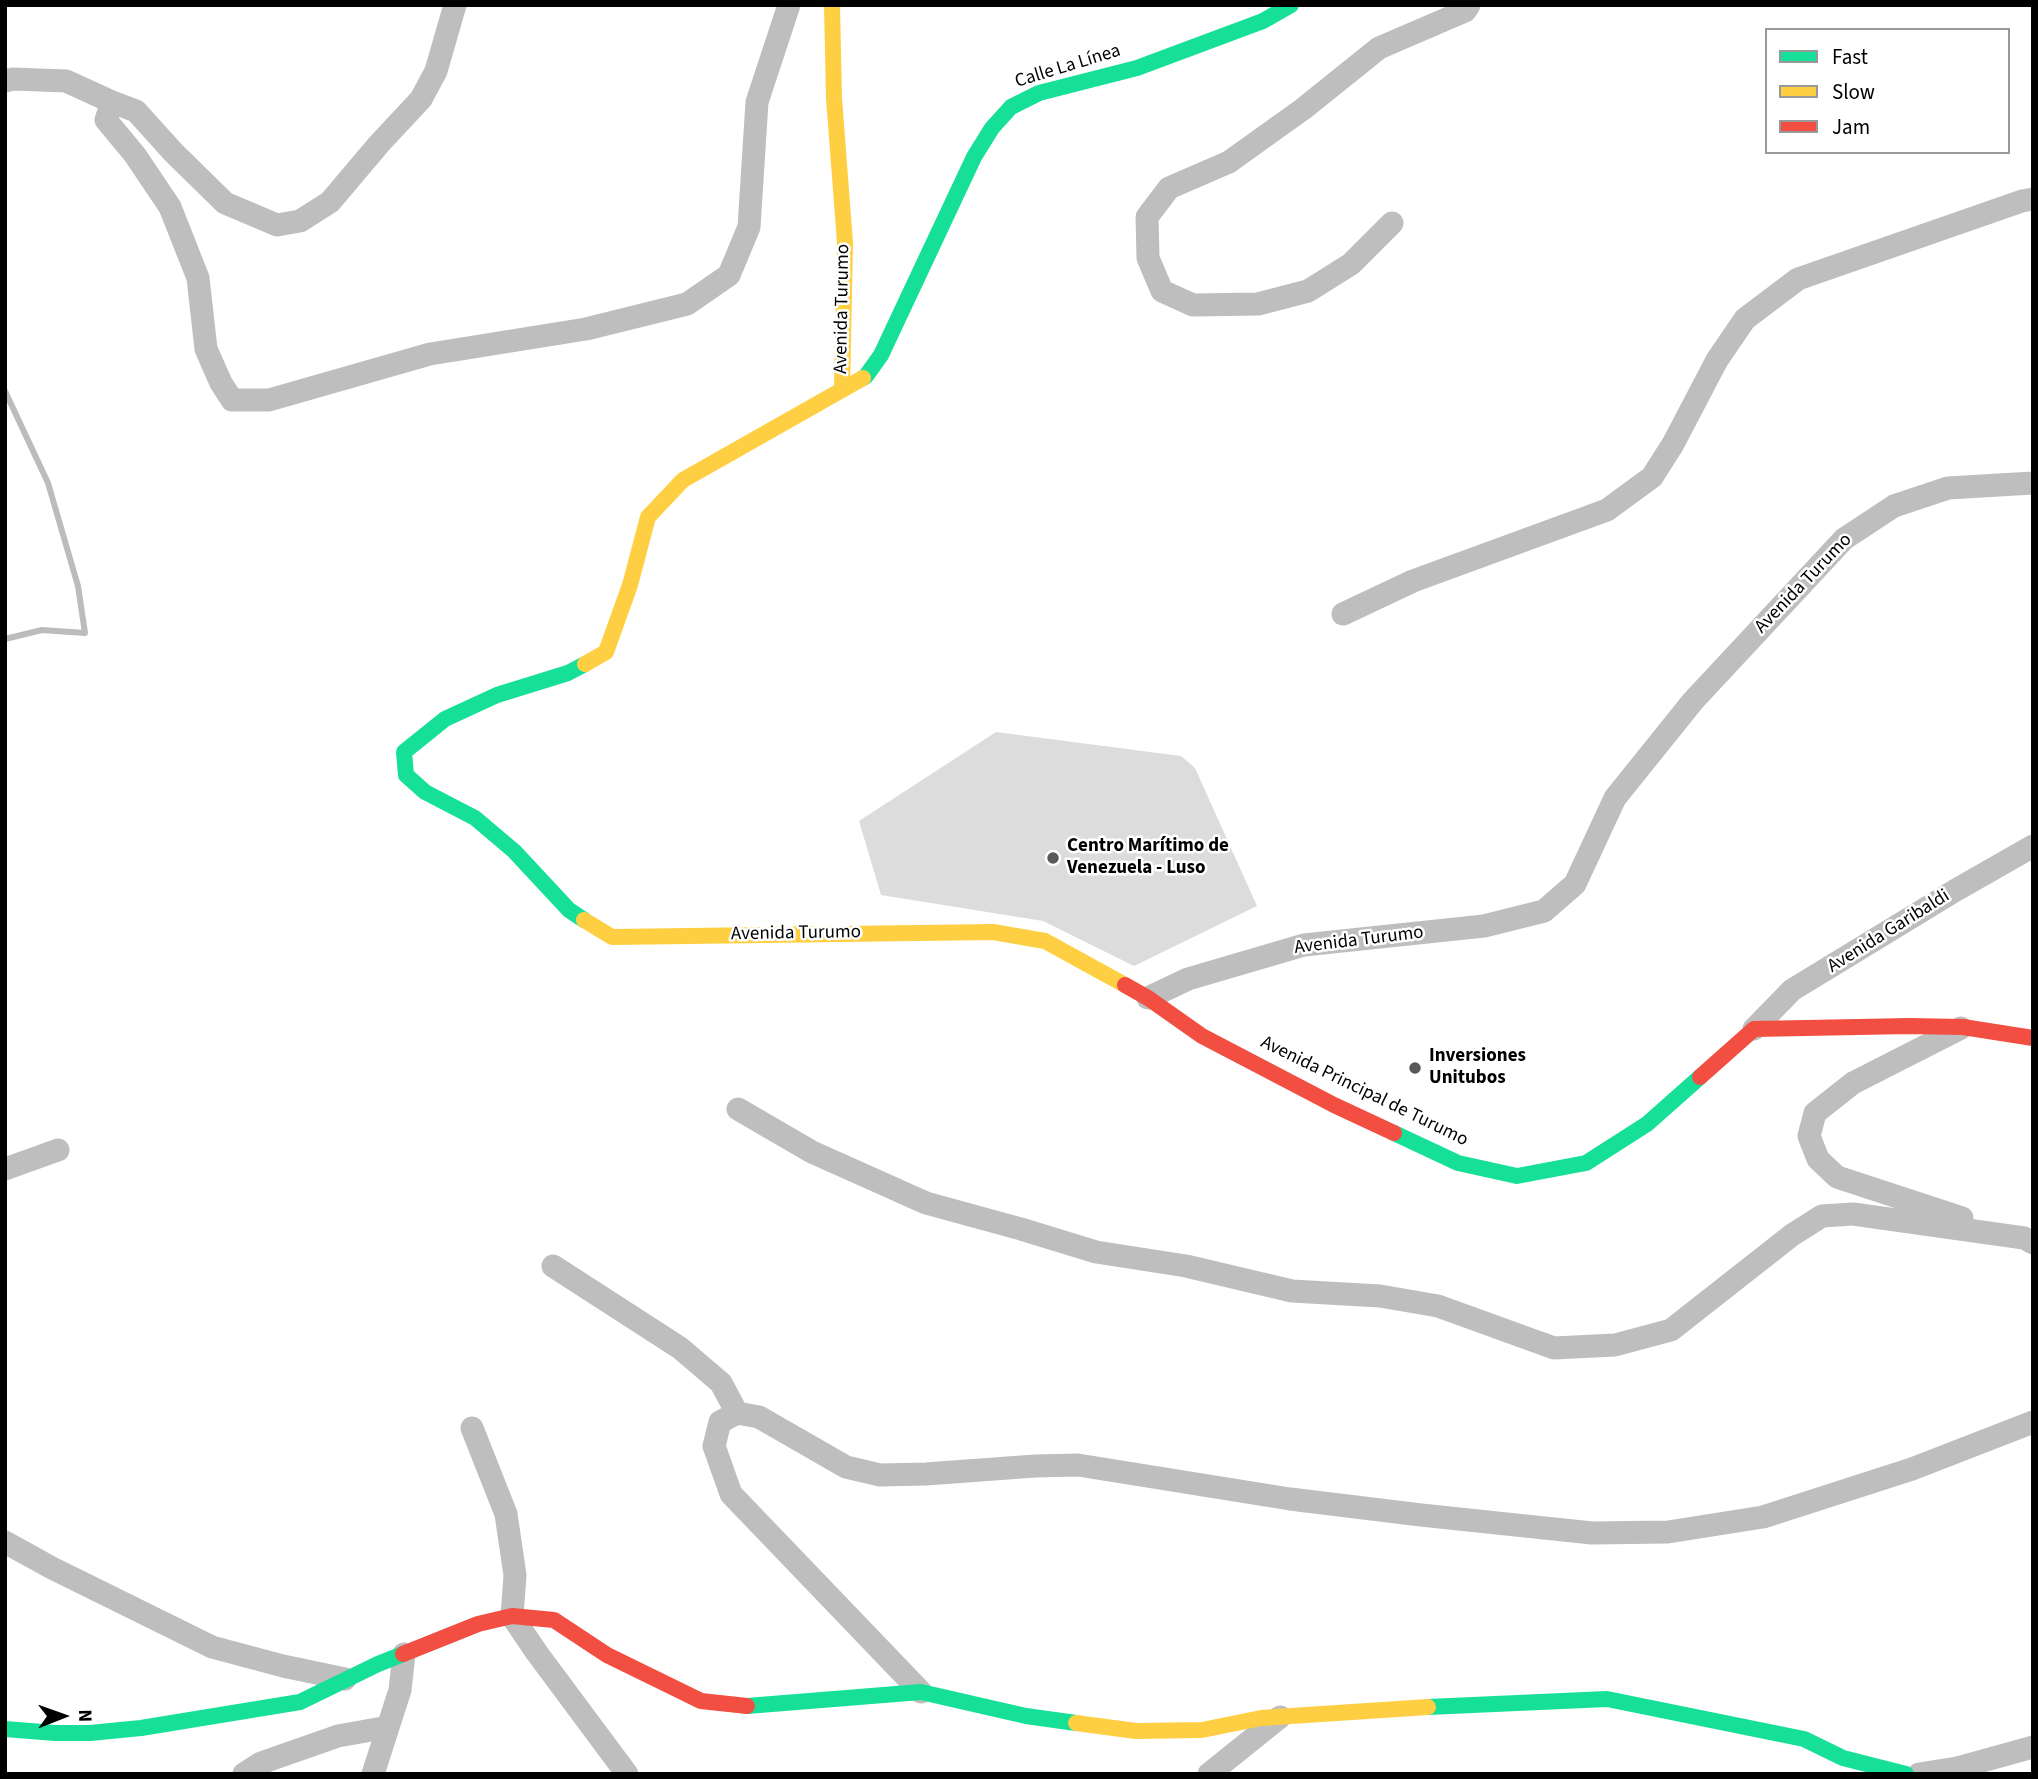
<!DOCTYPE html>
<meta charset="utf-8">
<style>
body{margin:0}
#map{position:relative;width:2038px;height:1779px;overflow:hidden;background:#fff;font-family:"Source Sans 3",sans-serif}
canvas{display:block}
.frame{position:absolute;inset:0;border:7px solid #000;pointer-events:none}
.legend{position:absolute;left:1765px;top:28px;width:245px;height:126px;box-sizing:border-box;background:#fff;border:2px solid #999;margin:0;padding:9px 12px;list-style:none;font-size:21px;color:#000}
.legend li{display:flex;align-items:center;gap:14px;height:35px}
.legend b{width:35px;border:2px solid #999}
.north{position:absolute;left:28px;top:1681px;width:70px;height:70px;-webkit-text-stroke:5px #fff;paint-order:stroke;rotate:89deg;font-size:19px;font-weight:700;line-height:28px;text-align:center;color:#000}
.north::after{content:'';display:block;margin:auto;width:24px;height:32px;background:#000;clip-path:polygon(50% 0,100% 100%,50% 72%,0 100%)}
</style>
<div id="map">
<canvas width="2038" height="1779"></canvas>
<div class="frame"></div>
<ul class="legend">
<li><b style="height:9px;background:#16e098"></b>Fast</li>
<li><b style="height:9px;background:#ffcf43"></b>Slow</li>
<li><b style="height:9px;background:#f24e42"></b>Jam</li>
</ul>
<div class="north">N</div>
</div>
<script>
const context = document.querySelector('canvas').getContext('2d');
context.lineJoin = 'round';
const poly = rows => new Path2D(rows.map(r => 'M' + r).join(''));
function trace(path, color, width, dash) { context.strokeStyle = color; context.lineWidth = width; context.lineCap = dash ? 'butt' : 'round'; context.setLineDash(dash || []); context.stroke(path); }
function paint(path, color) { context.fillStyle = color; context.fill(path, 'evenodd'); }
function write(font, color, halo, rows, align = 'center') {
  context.font = font + ' "Source Sans 3",sans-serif'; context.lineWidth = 5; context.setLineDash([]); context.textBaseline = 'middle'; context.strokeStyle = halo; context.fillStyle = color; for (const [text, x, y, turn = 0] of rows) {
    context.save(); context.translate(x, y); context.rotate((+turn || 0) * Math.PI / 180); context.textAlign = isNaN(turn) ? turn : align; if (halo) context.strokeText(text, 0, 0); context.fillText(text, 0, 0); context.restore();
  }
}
const stream = poly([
 [5,391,48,483,78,586,85,633,42,630,5,639]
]);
const building = poly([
 [996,732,1181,756,1195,768,1257,906,1134,966,1043,921,881,895,859,821]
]);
const street = poly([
 [455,5,436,71,421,99,379,144,330,202,300,221,277,225,225,203,173,152,136,111,112,102,106,120,135,155,170,207,198,278,206,349,221,383,232,400,269,400,430,354,586,329,687,304,729,275,749,227,757,102,789,5],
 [5,81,13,79,66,81,112,102],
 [1392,223,1351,264,1308,291,1258,304,1193,305,1162,291,1148,258,1147,217,1169,188,1229,162,1303,109,1379,48,1465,11,1469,5],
 [1343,614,1413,581,1607,510,1652,477,1673,444,1717,360,1745,319,1798,279,2022,201,2033,199],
 [1148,998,1188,979,1304,945,1484,926,1544,911,1575,884,1615,798,1693,701,1844,539,1894,506,1948,488,2033,483],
 [1961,1028,1853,1083,1815,1113,1809,1136,1818,1159,1837,1177,1962,1218],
 [1754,1029,1792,990,1956,890,2033,846],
 [738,1109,812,1152,926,1203,1021,1229,1096,1252,1186,1266,1292,1291,1380,1296,1438,1306,1554,1348,1615,1345,1671,1330,1792,1235,1822,1216,1853,1214,2024,1238,2033,1243],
 [5,1169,58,1150],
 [553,1266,680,1348,721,1383,737,1413],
 [472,1428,506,1514,515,1575,512,1616,537,1653,627,1774],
 [5,1542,52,1568,212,1647,283,1666,345,1679],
 [921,1692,731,1494,714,1446,720,1422,737,1413,759,1417,846,1467,880,1475,926,1474,1035,1466,1078,1465,1290,1499,1421,1515,1592,1533,1668,1532,1763,1517,1912,1469,2033,1422],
 [244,1774,261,1763,338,1736,388,1727],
 [373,1774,400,1690,404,1654],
 [1209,1774,1280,1717],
 [1919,1774,1957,1768,2033,1747]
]);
const fast = poly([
 [863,378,866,376,881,355,974,157,992,128,1011,107,1039,93,1137,68,1263,21,1291,5],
 [584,920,569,910,514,851,475,818,425,792,406,775,404,752,445,719,497,695,568,673,585,664],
 [1394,1133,1458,1163,1517,1176,1586,1163,1647,1124,1700,1077],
 [747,1706,921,1692,1026,1716,1076,1723],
 [1428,1707,1607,1699,1804,1739,1843,1758,1906,1774],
 [5,1729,55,1733,90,1733,141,1728,300,1702,378,1664,403,1654]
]);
const slow = poly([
 [832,5,834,98,845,243,842,389],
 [585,664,606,652,630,585,648,517,683,480,863,378],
 [584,920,612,937,993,932,1045,941,1125,985],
 [1076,1723,1136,1731,1202,1730,1261,1718,1428,1707]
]);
const jam = poly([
 [1125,985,1148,998,1202,1036,1334,1105,1394,1133],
 [1700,1077,1754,1029,1909,1026,1963,1027,2033,1038],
 [403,1654,478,1624,512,1616,554,1620,607,1655,701,1701,747,1706]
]);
const markers = [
 [1053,858,7,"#595959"],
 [1415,1068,7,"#595959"]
];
const streetNames = [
 ["Calle La Línea",1068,67,-17],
 ["Avenida Turumo",843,309,-89],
 ["Avenida Turumo",1804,584,-46],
 ["Avenida Garibaldi",1889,932,-32],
 ["Avenida Turumo",796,934,-1],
 ["Avenida Turumo",1359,941,-7],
 ["Avenida Principal de Turumo",1364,1092,26]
];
const poiNames = [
 ["Centro Marítimo de",1067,847],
 ["Venezuela - Luso",1067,869],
 ["Inversiones",1429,1057],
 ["Unitubos",1429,1079]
];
trace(stream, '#bcbcbc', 6);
paint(building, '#dcdcdc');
trace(street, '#bebebe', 23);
trace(fast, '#16e098', 16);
trace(slow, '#ffcf43', 16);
trace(jam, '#f24e42', 16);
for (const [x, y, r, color] of markers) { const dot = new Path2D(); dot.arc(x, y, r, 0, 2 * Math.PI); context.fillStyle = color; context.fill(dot); trace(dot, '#fff', 2.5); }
write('19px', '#000', '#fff', streetNames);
write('bold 19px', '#000', '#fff', poiNames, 'left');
</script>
